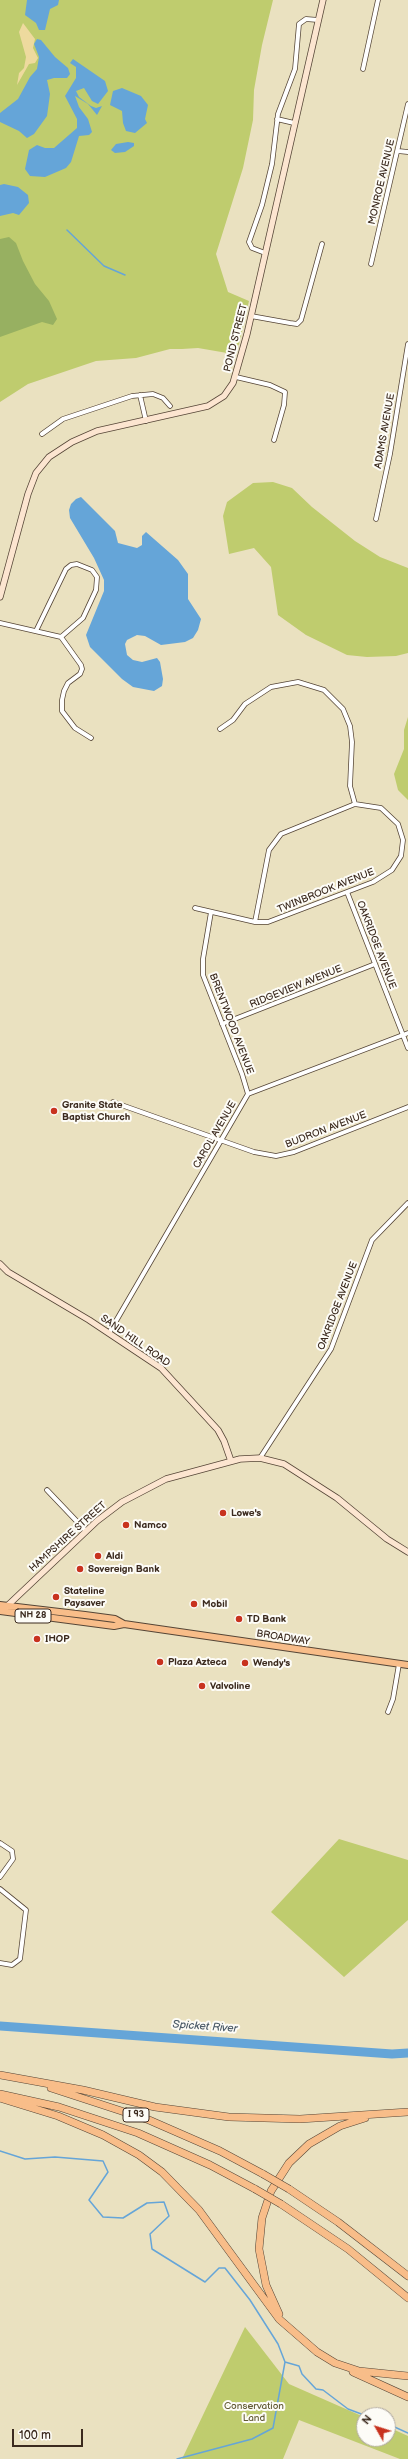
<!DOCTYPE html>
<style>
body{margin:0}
#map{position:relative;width:408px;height:2459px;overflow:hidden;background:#eae1c0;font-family:"Balsamiq Sans",sans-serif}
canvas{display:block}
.north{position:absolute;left:356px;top:2407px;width:40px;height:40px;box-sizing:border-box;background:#fdfcf7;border:1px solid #afa8a0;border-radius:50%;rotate:309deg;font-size:11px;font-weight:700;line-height:16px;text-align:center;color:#3b2a1e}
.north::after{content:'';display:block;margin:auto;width:14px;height:18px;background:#c8321e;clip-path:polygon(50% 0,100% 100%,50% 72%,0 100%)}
.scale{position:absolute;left:12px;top:2429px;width:71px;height:18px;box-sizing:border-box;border:2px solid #3b2a1e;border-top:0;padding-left:5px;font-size:12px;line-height:14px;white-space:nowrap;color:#3b2a1e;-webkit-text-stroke:3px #fdfcf7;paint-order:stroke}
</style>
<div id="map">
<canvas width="408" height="2459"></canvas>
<div class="north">N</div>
<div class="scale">100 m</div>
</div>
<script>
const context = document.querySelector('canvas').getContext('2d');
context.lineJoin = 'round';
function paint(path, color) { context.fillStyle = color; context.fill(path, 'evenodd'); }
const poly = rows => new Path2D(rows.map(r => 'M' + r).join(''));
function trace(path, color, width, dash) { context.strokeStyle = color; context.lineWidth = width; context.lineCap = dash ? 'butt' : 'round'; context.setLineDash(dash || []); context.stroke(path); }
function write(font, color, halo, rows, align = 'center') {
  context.font = font + ' "Balsamiq Sans",sans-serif'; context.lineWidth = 4; context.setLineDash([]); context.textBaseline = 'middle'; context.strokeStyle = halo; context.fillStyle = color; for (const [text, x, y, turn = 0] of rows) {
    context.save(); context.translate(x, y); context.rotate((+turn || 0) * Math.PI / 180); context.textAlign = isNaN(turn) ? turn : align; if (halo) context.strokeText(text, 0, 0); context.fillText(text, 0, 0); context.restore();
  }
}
const green = poly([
 [0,0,273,0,262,45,254,90,253,120,243,168,216,254,228,292,249,301,239,344,233,354,198,348,182,349,170,349,136,358,96,361,28,384,0,402],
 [273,482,292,488,312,507,355,541,380,557,408,568,408,653,396,656,367,657,347,655,306,635,278,615,271,567,254,548,229,554,223,516,227,502,253,483],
 [408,717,408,800,398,790,394,774,404,749,404,730],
 [339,1839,408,1860,408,1920,344,1977,271,1912],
 [245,2327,289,2384,364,2417,364,2439,388,2439,388,2427,408,2436,408,2459,400,2459,299,2420,283,2459,182,2459]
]);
const forest = poly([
 [9,237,16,243,23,261,35,284,49,301,57,319,53,325,42,322,0,337,0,239]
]);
const sand = poly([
 [23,23,35,39,33,48,38,58,35,63,29,64,17,85,19,73,24,68,26,57,19,32]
]);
const water = poly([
 [27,0,59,0,58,5,50,9,45,30,39,30,36,23,25,15],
 [37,39,41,40,55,57,68,68,70,74,67,78,54,78,47,80,50,94,47,116,34,134,27,138,19,131,0,122,0,113,18,99,30,77,37,69,39,57,34,44],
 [73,59,105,81,108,91,98,104,92,101,84,88,76,91,79,97,91,106,96,108,102,106,97,115,88,104,75,96,79,107,88,119,92,132,89,135,79,136,71,162,66,168,45,177,30,176,25,169,29,150,37,145,45,148,54,148,77,128,77,119,65,96,76,78,76,67,70,63],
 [122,88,141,96,148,105,145,119,147,123,135,133,126,131,123,123,122,111,110,105,113,91],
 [128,142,134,143,134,146,125,152,115,153,111,150,116,144],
 [4,184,18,187,28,195,29,203,19,215,13,213,0,216,0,185],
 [81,497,115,531,118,543,137,548,142,545,142,536,146,532,178,560,188,574,188,599,201,619,198,630,193,638,185,642,161,645,145,636,137,635,127,640,125,644,127,655,133,660,142,662,157,658,160,662,163,679,162,686,154,691,133,687,122,679,90,647,86,635,104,591,104,580,94,558,70,518,69,510,71,504,76,499]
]);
const stream = poly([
 [67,230,104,266,125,275],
 [0,2151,25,2159,55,2157,103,2161,108,2172,89,2200,103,2217,123,2218,147,2203,164,2202,169,2216,150,2234,152,2249,205,2282,219,2268,225,2268,250,2300,278,2344,285,2362,273,2428,252,2439,177,2459],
 [285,2362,299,2366,302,2374,316,2389,323,2390,348,2409,364,2415],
 [388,2424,408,2433]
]);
const river = poly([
 [0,2026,392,2054,408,2053]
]);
const street = poly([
 [363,69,378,0],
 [277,119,294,123],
 [398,151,408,152],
 [265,253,252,248,249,242,262,205,272,164,278,114,295,69,299,24,306,19,318,20],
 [371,264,408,104],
 [251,316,290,323,297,324,301,320,322,244],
 [236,377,270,385,285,392,284,405,274,440],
 [140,395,146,421],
 [42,434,63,419,132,396,153,394,163,398,170,406],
 [376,519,390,454,408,344],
 [0,623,61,637,81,665,82,669,80,674,68,683,64,691,62,700,62,711,75,728,91,738],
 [36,631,66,569,71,565,77,564,92,570,97,577,96,590,83,618,61,637],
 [220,729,233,720,245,704,271,687,298,682,324,690,343,709,350,726,352,742,350,786,355,804],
 [347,892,408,1048],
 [195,908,255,922,268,922,373,882,392,870,401,856,403,840,398,824,381,808,355,804,281,834,269,850,255,922],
 [211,912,203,959,203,975,242,1074,248,1094],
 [222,1024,375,964],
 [113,1102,254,1152,276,1156,294,1152,408,1107],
 [109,1333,248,1094,408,1033],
 [260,1458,331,1349,372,1240,408,1203],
 [47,1490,86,1531],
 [388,1712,393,1699,399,1664],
 [0,1843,12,1851,13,1859,0,1877],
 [0,1889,26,1910,20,1959,12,1965,0,1963]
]);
const secondary = poly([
 [0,597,28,494,36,473,49,457,72,442,97,431,208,406,224,396,233,383,247,334,323,0],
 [0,1264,8,1272,89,1320,161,1368,218,1430,224,1441,231,1461],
 [5,1608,97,1521,122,1502,166,1479,240,1459,260,1458,284,1464,337,1498,387,1539,408,1552]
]);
const primary = poly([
 [0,1605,85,1615,115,1619,124,1624,408,1665],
 [0,1611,114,1626,124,1624]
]);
const highway = poly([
 [0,2075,83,2090,155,2107,229,2117,300,2119,408,2112],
 [51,2088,149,2120,220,2151,263,2174],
 [0,2094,59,2107,138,2133,210,2165,255,2189],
 [0,2098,58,2116,103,2135,139,2155,162,2172,199,2210,279,2319,317,2352,335,2363,359,2371,408,2376],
 [289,2189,338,2222,408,2276],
 [281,2204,348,2249,408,2298],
 [279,2314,266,2285,259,2249,262,2218,271,2191,289,2163,309,2144,340,2126,365,2118],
 [353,2372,408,2397]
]);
const highwayBridge = poly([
 [263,2174,289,2189],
 [255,2189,281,2204]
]);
const markers = [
 [54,1111,4,"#c8321e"],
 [223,1513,4,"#c8321e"],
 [126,1525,4,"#c8321e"],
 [98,1556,4,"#c8321e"],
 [80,1569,4,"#c8321e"],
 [56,1597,4,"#c8321e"],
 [194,1604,4,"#c8321e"],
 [239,1619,4,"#c8321e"],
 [37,1639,4,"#c8321e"],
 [160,1662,4,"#c8321e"],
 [245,1663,4,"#c8321e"],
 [202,1686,4,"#c8321e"]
];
const shields = [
 [33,1616,36],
 [136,2115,26]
];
const shieldNames = [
 ["NH 28",33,1616],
 ["I 93",136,2115]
];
const streetNames = [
 ["MONROE AVENUE",382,182,-77],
 ["POND STREET",236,338,-76],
 ["ADAMS AVENUE",385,431,-80],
 ["TWINBROOK AVENUE",326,891,-22],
 ["OAKRIDGE AVENUE",376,945,69],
 ["RIDGEVIEW AVENUE",296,987,-22],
 ["BRENTWOOD AVENUE",231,1024,69],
 ["BUDRON AVENUE",326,1130,-21],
 ["CAROL AVENUE",215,1135,-60],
 ["OAKRIDGE AVENUE",338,1306,-69],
 ["SAND HILL ROAD",135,1341,35],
 ["HAMPSHIRE STREET",68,1537,-42],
 ["BROADWAY",283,1638,9]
];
const poiNames = [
 ["Granite State",62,1105],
 ["Baptist Church",62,1117],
 ["Lowe's",231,1513],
 ["Namco",134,1525],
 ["Aldi",106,1556],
 ["Sovereign Bank",88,1569],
 ["Stateline",64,1591],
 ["Paysaver",64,1603],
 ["Mobil",202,1604],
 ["TD Bank",247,1619],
 ["IHOP",45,1639],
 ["Plaza Azteca",168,1662],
 ["Wendy's",253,1663],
 ["Valvoline",210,1686]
];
const parkNames = [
 ["Conservation",254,2406],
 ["Land",254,2418]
];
const waterNames = [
 ["Spicket River",205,2027,4]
];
paint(green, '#bfcc6e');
paint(forest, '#97b061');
paint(sand, '#eeda9e');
paint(water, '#65a5d8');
trace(stream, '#65a5d8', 1.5);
trace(river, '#65a5d8', 9);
trace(street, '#554536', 5.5);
trace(secondary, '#554536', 7);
trace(primary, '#554536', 8);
trace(highway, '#554536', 8);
trace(street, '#fff', 4);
trace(secondary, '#fce5d0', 5.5);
trace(primary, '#f8bd89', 6);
trace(highway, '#f8bd89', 7);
trace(highwayBridge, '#554536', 8, []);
trace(highwayBridge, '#f8bd89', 7);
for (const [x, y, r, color] of markers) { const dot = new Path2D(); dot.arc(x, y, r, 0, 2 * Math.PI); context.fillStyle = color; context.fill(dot); trace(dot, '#fdfcf7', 1.5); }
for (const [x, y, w] of shields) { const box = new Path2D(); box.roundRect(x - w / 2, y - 7, w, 14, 3); context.fillStyle = '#fdfcf7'; context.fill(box); trace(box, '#3b2a1e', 1); }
write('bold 9px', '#3b2a1e', null, shieldNames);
write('10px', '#3b2a1e', '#fdfcf7', streetNames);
write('bold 10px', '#3b2a1e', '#fdfcf7', poiNames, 'left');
write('10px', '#635b36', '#fdfcf7', parkNames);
write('italic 11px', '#4c5b68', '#fdfcf7', waterNames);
</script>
